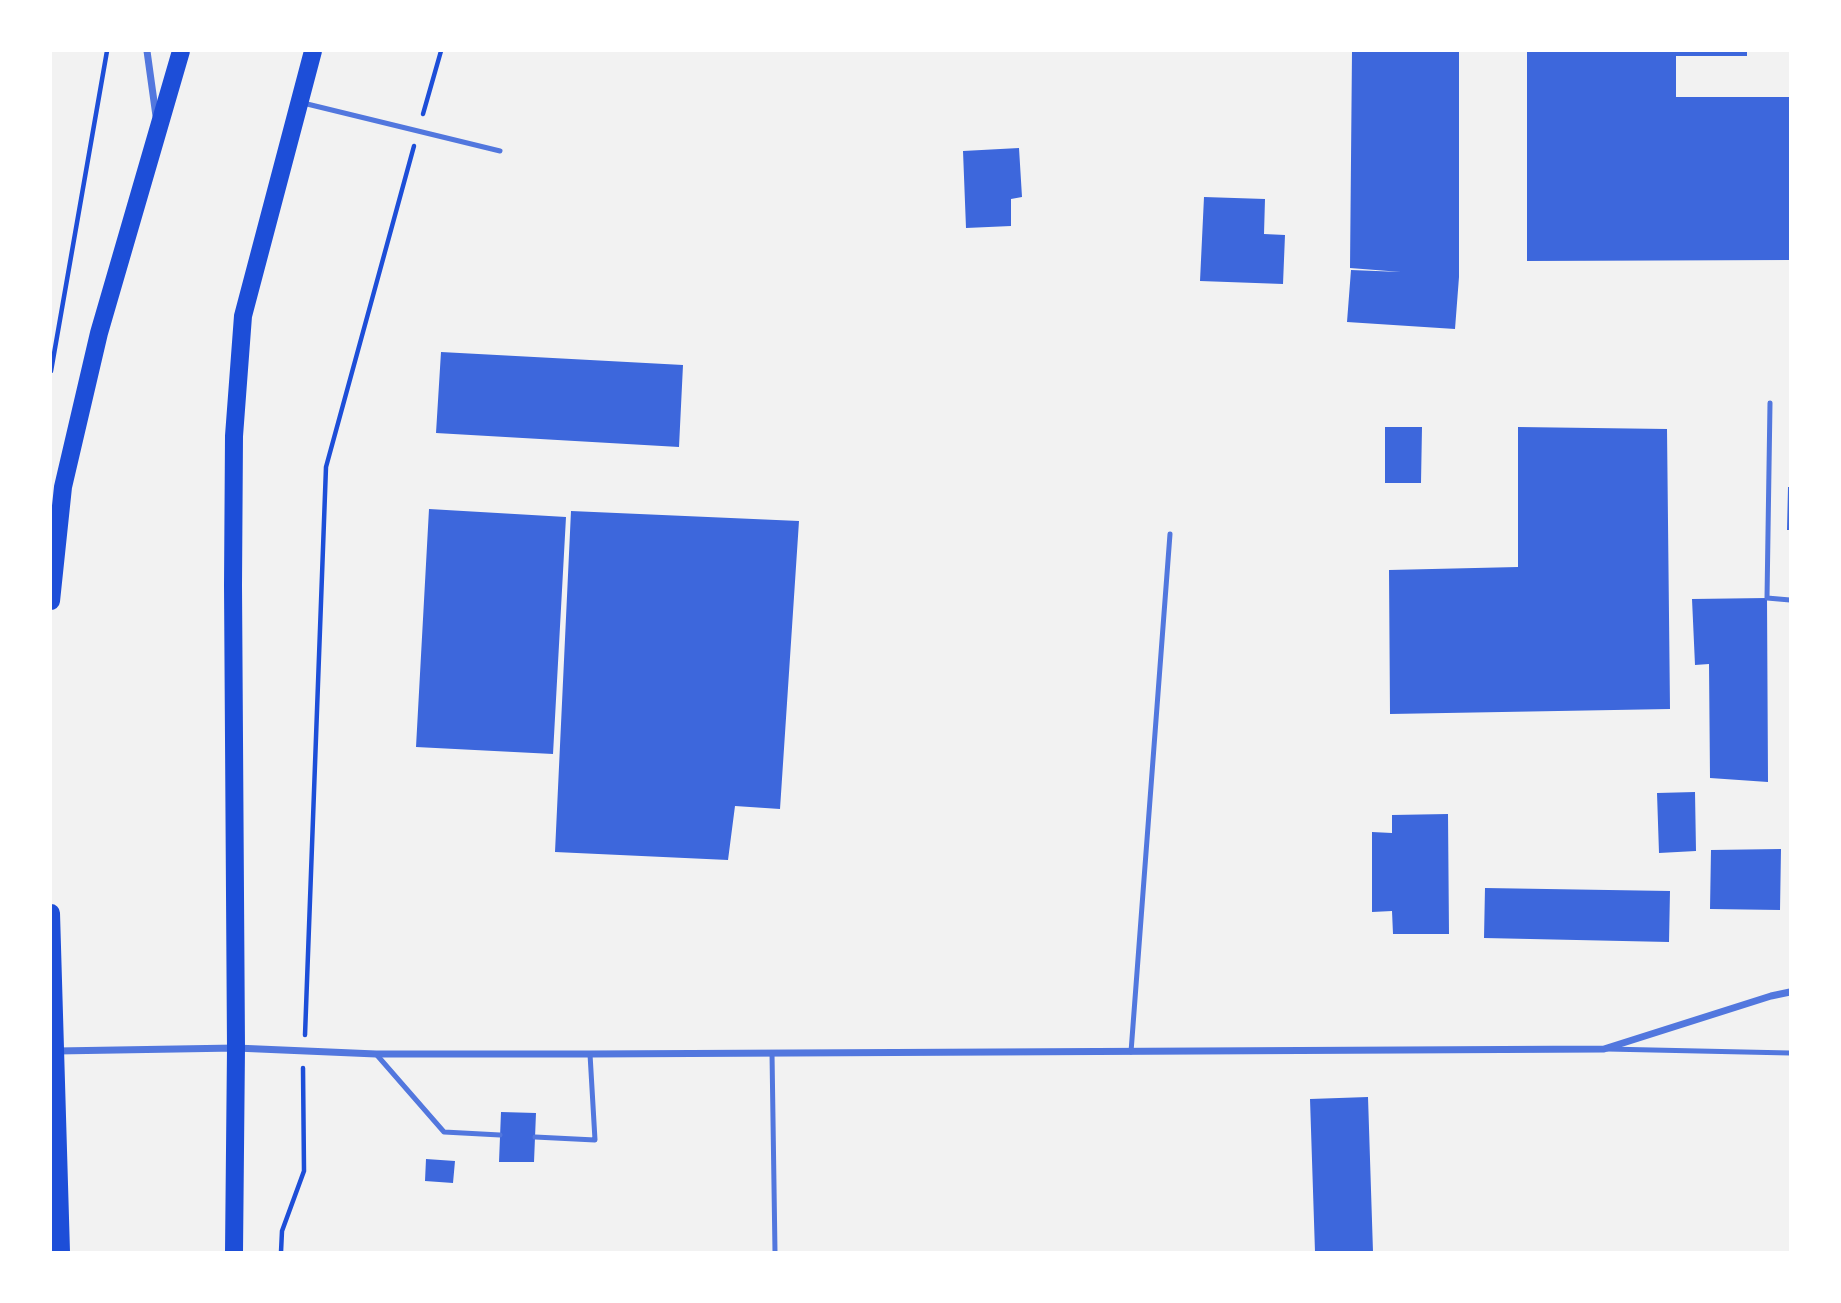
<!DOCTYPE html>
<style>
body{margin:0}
#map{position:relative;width:1841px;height:1303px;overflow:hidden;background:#f2f2f2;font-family:"Fira Sans Condensed",sans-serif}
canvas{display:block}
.frame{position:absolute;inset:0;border:52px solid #fff;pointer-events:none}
</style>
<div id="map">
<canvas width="1841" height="1303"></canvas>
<div class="frame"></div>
</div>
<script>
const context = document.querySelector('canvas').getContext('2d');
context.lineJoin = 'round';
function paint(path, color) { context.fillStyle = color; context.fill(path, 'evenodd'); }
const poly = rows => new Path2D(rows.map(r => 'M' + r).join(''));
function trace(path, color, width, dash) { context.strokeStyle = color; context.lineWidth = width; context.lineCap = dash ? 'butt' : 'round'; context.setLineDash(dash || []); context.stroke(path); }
const building = poly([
 [1352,51,1459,51,1459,277,1455,329,1347,322,1351,270,1401,272,1350,268],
 [1527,51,1747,51,1747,56,1676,56,1676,97,1790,97,1790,260,1527,261],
 [1019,148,1022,197,1011,199,1011,226,966,228,963,151],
 [1204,197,1265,199,1264,234,1285,235,1283,284,1200,281],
 [441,352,683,365,679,447,436,433],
 [1385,427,1422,427,1421,483,1385,483],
 [1518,427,1667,429,1670,709,1390,714,1389,570,1518,567],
 [1788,487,1790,487,1790,530,1787,530],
 [429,509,566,517,553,754,416,747],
 [571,511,799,521,780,809,735,806,728,860,555,852],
 [1767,598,1768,782,1710,778,1709,664,1695,665,1692,599],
 [1695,792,1696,851,1659,853,1657,793],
 [1448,814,1449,934,1393,934,1392,911,1372,912,1372,832,1392,833,1392,815],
 [1781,849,1780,910,1710,909,1711,850],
 [1485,888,1670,891,1669,942,1484,938],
 [1368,1097,1373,1252,1315,1252,1310,1099],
 [501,1112,536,1113,534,1162,499,1162],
 [426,1159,455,1161,453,1183,425,1181]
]);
const path = poly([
 [423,114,441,51],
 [51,371,107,51],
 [305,1035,326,467,414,146],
 [281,1252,282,1231,304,1171,303,1068]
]);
const service = poly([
 [303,103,500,151],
 [1770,403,1767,598,1790,600],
 [1607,1049,1790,1053],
 [1131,1052,1170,534],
 [772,1053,775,1252],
 [376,1054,444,1132,500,1135],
 [535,1137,595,1140,590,1054]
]);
const minor = poly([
 [147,51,156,116],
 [57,1051,236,1048,376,1054,590,1054,1604,1049,1771,996,1790,992]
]);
const primary = poly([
 [51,601,63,487,99,333,181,51],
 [51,913,61,1252],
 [234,1252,236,1048,233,585,234,436,243,316,313,51]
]);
paint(building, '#3d67dc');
trace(path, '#1d4ed8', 4.5);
trace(service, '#5277de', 5);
trace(minor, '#5277de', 7);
trace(primary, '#1d4ed8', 18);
</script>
